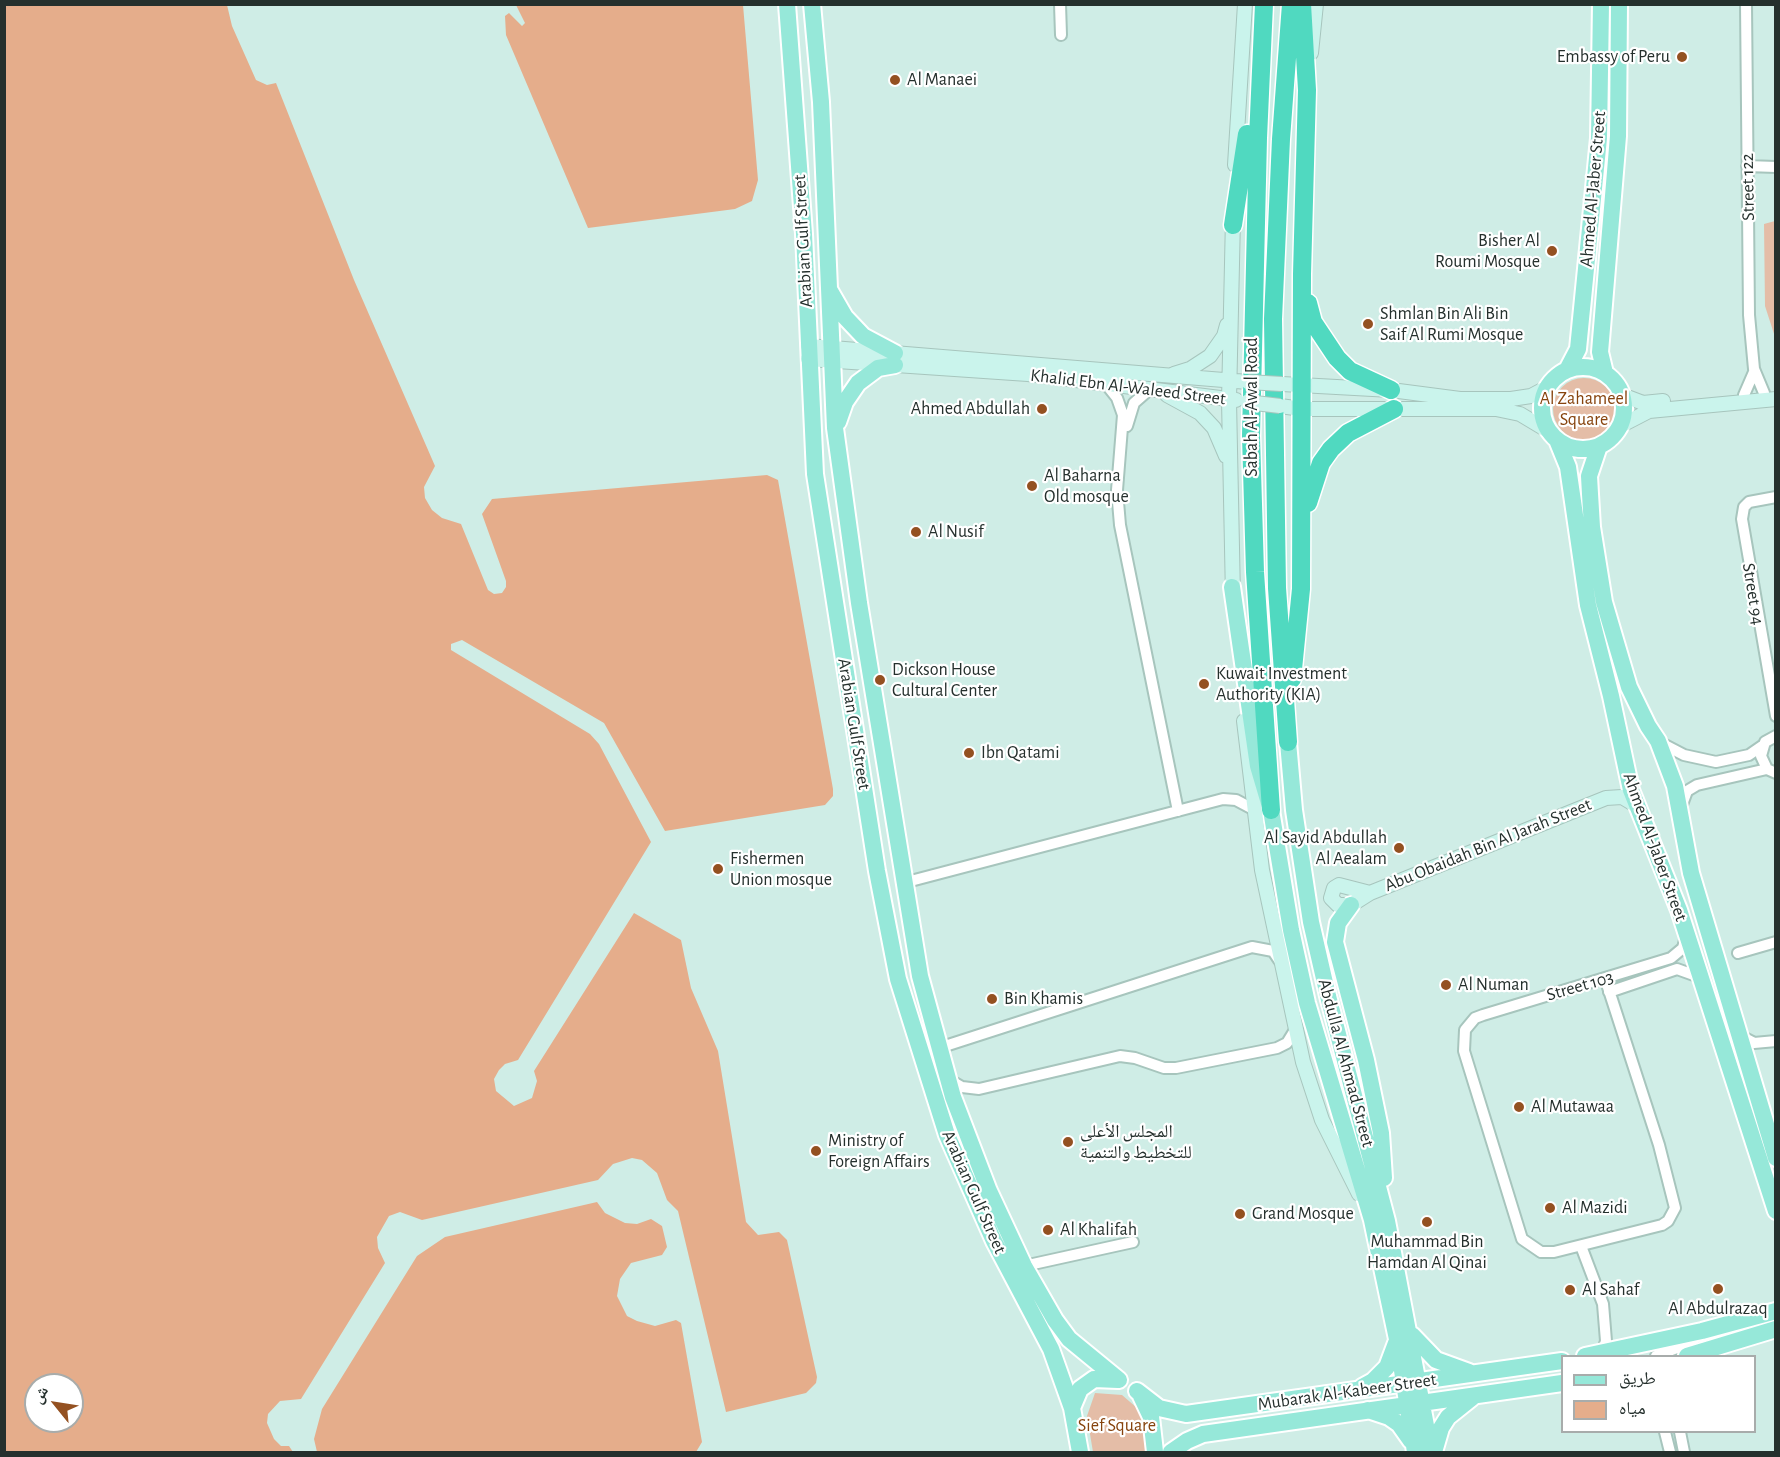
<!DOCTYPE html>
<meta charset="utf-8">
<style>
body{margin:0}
#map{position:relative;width:1780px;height:1457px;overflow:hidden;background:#cfede6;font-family:"Alegreya Sans","Noto Naskh Arabic",sans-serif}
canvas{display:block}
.frame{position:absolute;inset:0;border:6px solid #25302d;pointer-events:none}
.legend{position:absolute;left:1561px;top:1355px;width:195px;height:78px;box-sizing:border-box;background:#fff;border:2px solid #a8acab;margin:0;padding:8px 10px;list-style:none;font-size:18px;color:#25302d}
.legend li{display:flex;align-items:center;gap:12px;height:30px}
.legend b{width:30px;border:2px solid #a8acab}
.north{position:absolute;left:24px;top:1373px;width:60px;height:60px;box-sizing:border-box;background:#fff;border:2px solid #a8acab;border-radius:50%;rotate:300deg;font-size:16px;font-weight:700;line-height:24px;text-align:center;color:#25302d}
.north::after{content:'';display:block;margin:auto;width:21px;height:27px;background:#945121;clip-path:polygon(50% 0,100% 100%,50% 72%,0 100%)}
</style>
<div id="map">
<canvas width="1780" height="1457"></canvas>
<div class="frame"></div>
<ul class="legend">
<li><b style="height:8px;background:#96e8d9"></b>طريق</li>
<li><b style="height:16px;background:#e5ad8b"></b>مياه</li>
</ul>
<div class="north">ش</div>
</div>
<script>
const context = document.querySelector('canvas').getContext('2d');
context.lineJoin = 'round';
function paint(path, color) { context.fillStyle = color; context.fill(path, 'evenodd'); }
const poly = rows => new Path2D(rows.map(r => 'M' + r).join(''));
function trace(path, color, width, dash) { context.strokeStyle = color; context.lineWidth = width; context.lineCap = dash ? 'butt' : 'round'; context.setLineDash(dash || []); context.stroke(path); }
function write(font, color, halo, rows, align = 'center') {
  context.font = font + ' "Alegreya Sans","Noto Naskh Arabic",sans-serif'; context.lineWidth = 4.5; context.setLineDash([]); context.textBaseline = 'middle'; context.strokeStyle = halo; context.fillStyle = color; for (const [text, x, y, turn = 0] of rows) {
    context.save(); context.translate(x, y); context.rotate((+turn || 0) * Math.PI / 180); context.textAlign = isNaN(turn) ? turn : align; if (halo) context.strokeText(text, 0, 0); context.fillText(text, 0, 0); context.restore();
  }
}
const green = poly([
 [1775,221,1776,221,1775,337,1765,306,1764,224],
 '1553 409a31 31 0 1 1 62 0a31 31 0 1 1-62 0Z',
 [1095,1393,1122,1395,1144,1414,1149,1452,1093,1452,1087,1416]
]);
const water = poly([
 [5,4,227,5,232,26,256,80,267,85,276,83,354,280,435,466,424,487,425,498,432,510,442,518,461,524,488,590,494,594,502,593,506,587,506,581,482,514,492,499,767,475,778,480,833,789,833,796,825,805,665,831,604,723,462,640,451,644,451,650,590,734,599,744,651,842,518,1060,505,1064,499,1070,494,1079,496,1091,514,1106,532,1098,537,1081,534,1071,634,913,681,940,691,988,718,1051,746,1222,758,1235,779,1232,787,1240,817,1377,816,1383,806,1393,726,1412,678,1211,667,1200,657,1173,642,1160,632,1158,613,1164,598,1180,422,1220,400,1212,389,1216,377,1237,378,1248,385,1263,301,1399,280,1401,268,1414,267,1423,274,1439,281,1446,289,1446,293,1452,5,1452],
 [36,1385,72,1385,72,1421,36,1421],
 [516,5,743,5,758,180,752,201,735,209,588,228,506,35,505,16,509,13,522,26,525,23],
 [597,1202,605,1213,625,1223,637,1224,651,1219,662,1226,667,1247,662,1255,631,1263,620,1279,617,1296,627,1316,637,1321,655,1326,676,1320,681,1323,702,1442,696,1452,317,1452,314,1439,322,1409,417,1256,445,1237]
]);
const street = poly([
 [1060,4,1061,35],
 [1746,4,1749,315,1754,369,1764,393],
 [1747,166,1776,167],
 [1105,383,1117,398,1123,415,1117,490,1120,525,1178,811],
 [1744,395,1754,372],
 [1127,426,1134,403,1150,389],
 [1776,497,1749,502,1744,507,1742,519,1776,716],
 [1776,736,1765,742,1761,756,1767,769,1776,773],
 [1659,742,1684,755,1716,762,1749,755,1762,746],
 [1680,810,1687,791,1697,785,1767,769],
 [903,883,1223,799,1236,800,1253,809],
 [1738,953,1776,942],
 [1605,978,1659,1145,1675,1208,1668,1221,1662,1225,1554,1252,1541,1252,1522,1239,1464,1051,1465,1030,1475,1018,1483,1015,1671,958,1683,948,1686,936],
 [1609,992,1677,969,1702,978],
 [1739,1035,1754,1043,1776,1041],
 [940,1052,945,1046,1252,947,1273,951,1279,960],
 [948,1079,962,1087,979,1089,1120,1056,1135,1058,1164,1068,1176,1068,1277,1048,1287,1043,1295,1030],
 [1581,1246,1603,1304,1606,1341,1602,1353],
 [1024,1266,1133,1242],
 [1656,1356,1692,1342,1702,1332],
 [1665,1432,1670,1452],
 [1680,1432,1684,1452]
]);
const secondary = poly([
 [1311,53,1316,4],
 [1235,165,1245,4],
 [808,346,1248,382],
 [808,359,1028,374,1236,400],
 [1174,374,1190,369,1210,356,1224,336,1227,325],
 [1282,384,1391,390,1460,399,1511,399,1531,396,1548,387],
 [1167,395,1200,413,1214,428,1226,456],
 [1622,395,1643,403,1663,401],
 [1280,406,1302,409,1496,409,1520,414,1550,432],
 [1620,426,1649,411,1776,399],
 [1233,597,1229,400,1233,218],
 [1244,721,1262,870,1303,1062,1322,1120,1359,1194],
 [1370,893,1339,885,1334,888,1331,898,1338,905,1351,905,1370,893,1606,798,1622,797,1637,806]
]);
const primary = poly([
 [787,4,804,234,815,474,877,871,898,979,947,1135,994,1241,1051,1349,1072,1408],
 [812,4,821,102,835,428,859,603,920,976,953,1097,989,1191,1024,1266,1055,1320,1069,1339,1119,1380],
 [830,291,845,317,863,336,895,353],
 '1542 408a41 41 0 1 1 82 0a41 41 0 1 1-82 0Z',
 [1567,370,1578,349,1599,138,1601,4],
 [1605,373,1600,352,1618,136,1619,4],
 [838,422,845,402,858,383,878,368,895,365],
 [1557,440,1568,467,1588,605,1611,696,1631,790,1679,910,1776,1211],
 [1599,446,1589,476,1590,494,1592,527,1604,602,1629,687,1648,726,1658,741,1675,786,1691,873,1776,1158],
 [1232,587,1258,766,1271,810,1291,930,1307,1003,1372,1220,1397,1339,1415,1452],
 [1288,742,1294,810,1311,922,1328,996,1387,1221,1431,1452],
 [1351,905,1338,923,1335,942,1366,1060,1381,1133,1384,1178],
 [1412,1335,1436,1360,1469,1372],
 [1585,1356,1702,1331,1776,1311],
 [1687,1356,1776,1329],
 [1362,1387,1373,1381,1387,1367,1396,1343],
 [1137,1391,1159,1408,1186,1414,1562,1361],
 [1141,1396,1151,1417,1155,1452],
 [1368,1410,1389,1417,1399,1424,1411,1441],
 [1080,1452,1072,1408,1080,1389,1094,1379,1118,1380],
 [1171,1452,1187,1441,1203,1434,1562,1383],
 [1434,1452,1441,1428,1448,1417,1473,1397]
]);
const highway = poly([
 [1264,4,1258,138,1251,436,1255,572,1271,810],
 [1233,225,1247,134],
 [1308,303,1313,322,1337,358,1350,371,1391,390],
 [1308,503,1321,463,1331,449,1348,433,1394,409],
 [1292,679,1301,589,1302,274,1307,90,1302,4],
 [1288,742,1277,588,1273,319,1281,139,1291,4]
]);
const secondaryBridge = poly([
 [1248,382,1282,384],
 [1247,402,1280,406]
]);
const markers = [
 [1682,57,6,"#945121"],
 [895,80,6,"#945121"],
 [1552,251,6,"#945121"],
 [1368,324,6,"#945121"],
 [1042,409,6,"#945121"],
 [1032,486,6,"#945121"],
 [916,532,6,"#945121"],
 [880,680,6,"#945121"],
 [1204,684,6,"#945121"],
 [969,753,6,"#945121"],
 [1399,848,6,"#945121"],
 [718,869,6,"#945121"],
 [1446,985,6,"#945121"],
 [992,999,6,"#945121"],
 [1519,1107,6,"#945121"],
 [1068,1142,6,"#945121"],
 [816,1151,6,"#945121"],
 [1550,1208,6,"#945121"],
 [1240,1214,6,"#945121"],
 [1427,1222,6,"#945121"],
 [1048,1230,6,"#945121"],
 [1718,1289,6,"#945121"],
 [1570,1290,6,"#945121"]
];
const poiNames = [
 ["Embassy of Peru",1670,57,"right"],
 ["Al Manaei",907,80],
 ["Bisher Al",1540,241,"right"],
 ["Roumi Mosque",1540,262,"right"],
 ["Shmlan Bin Ali Bin",1380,314],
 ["Saif Al Rumi Mosque",1380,335],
 ["Ahmed Abdullah",1030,409,"right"],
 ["Al Baharna",1044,476],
 ["Old mosque",1044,497],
 ["Al Nusif",928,532],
 ["Dickson House",892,670],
 ["Cultural Center",892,691],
 ["Kuwait Investment",1216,674],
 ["Authority (KIA)",1216,695],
 ["Ibn Qatami",981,753],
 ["Al Sayid Abdullah",1387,838,"right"],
 ["Al Aealam",1387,859,"right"],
 ["Fishermen",730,859],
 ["Union mosque",730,880],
 ["Al Numan",1458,985],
 ["Bin Khamis",1004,999],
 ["Al Mutawaa",1531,1107],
 ["المجلس الأعلى",1080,1132],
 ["للتخطيط والتنمية",1080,1153],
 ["Ministry of",828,1141],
 ["Foreign Affairs",828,1162],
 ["Al Mazidi",1562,1208],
 ["Grand Mosque",1252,1214],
 ["Al Khalifah",1060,1230],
 ["Muhammad Bin",1427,1242,"center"],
 ["Hamdan Al Qinai",1427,1263,"center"],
 ["Al Sahaf",1582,1290],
 ["Al Abdulrazaq",1718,1309,"center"]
];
const streetNames = [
 ["Street 122",1748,187,-91],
 ["Ahmed Al-Jaber Street",1593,189,-85],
 ["Arabian Gulf Street",803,241,-93],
 ["Khalid Ebn Al-Waleed Street",1128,387,7],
 ["Sabah Al-Awal Road",1252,407,-90],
 ["Street 94",1753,594,81],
 ["Arabian Gulf Street",854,724,81],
 ["Abu Obaidah Bin Al Jarah Street",1488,845,-22],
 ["Ahmed Al-Jaber Street",1655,847,70],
 ["Street 103",1580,986,-16],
 ["Abdulla Al Ahmad Street",1346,1063,75],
 ["Arabian Gulf Street",974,1192,66],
 ["Mubarak Al-Kabeer Street",1347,1392,-8]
];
const parkNames = [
 ["Al Zahameel",1584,399],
 ["Square",1584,420],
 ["Sief Square",1117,1426]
];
paint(green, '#e4bda7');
paint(water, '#e5ad8b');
trace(street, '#a7c5bd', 14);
trace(secondary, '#a7c5bd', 16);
trace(primary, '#fff', 20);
trace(highway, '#fff', 21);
trace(street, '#fff', 10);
trace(secondary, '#caf4ec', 14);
trace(primary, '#96e8d9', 16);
trace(highway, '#50d9c0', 18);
trace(secondaryBridge, '#a7c5bd', 16, []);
trace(secondaryBridge, '#caf4ec', 14);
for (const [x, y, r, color] of markers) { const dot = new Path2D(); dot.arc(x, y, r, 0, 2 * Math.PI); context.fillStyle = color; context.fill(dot); trace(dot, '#fff', 2); }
write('18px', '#25302d', '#fff', poiNames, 'left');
write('18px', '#25302d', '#fff', streetNames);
write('18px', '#86430d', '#fff', parkNames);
</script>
